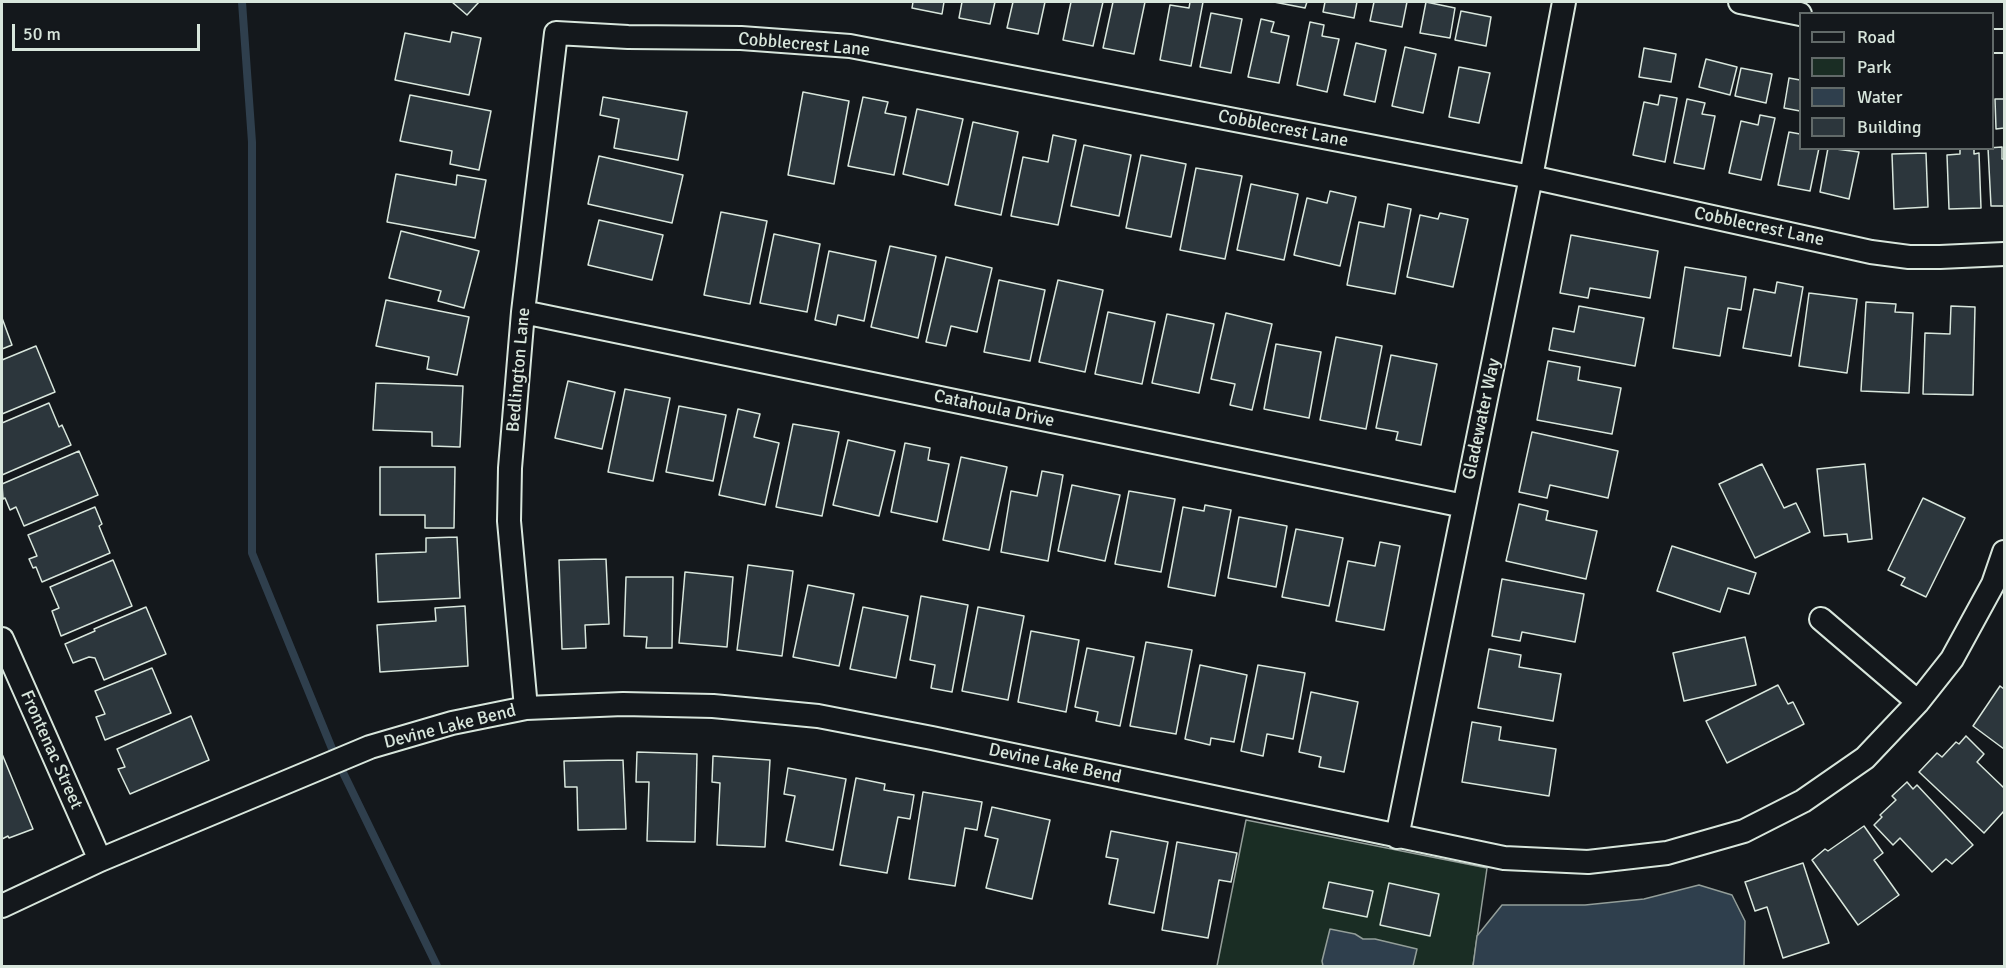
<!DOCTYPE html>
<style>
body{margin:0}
#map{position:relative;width:2006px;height:968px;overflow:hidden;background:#14181c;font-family:Signika,sans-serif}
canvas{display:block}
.frame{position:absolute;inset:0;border:3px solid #d8e6dc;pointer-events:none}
.legend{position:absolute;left:1799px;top:12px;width:195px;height:138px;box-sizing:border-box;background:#14181c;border:2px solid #626a69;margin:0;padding:8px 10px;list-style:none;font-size:18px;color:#d8e6dc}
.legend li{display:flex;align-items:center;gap:12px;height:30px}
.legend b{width:30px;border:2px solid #626a69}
.scale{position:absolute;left:12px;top:24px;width:188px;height:27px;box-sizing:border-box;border:3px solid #d8e6dc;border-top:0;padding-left:8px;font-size:18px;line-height:21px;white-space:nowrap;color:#d8e6dc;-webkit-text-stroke:4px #14181c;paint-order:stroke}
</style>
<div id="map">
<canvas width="2006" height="968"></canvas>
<div class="frame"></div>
<ul class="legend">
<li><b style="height:8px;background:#14181c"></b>Road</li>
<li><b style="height:16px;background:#1a2d24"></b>Park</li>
<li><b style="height:16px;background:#2f3f4d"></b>Water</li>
<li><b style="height:16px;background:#2c363c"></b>Building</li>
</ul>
<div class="scale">50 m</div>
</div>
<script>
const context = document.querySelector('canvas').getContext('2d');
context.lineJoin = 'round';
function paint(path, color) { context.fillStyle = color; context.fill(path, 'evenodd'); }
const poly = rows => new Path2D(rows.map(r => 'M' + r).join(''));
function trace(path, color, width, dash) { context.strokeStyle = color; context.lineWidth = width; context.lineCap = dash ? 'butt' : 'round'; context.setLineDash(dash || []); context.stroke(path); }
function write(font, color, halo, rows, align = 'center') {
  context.font = font + ' Signika,sans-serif'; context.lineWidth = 4.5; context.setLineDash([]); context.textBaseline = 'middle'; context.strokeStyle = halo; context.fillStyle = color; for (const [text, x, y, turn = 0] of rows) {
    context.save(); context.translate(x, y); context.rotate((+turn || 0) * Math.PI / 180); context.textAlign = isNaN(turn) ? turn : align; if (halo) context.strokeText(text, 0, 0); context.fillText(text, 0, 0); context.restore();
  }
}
const green = poly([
 [1246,820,1487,868,1473,966,1217,966,1246,820]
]);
const water = poly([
 [1699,885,1732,895,1745,921,1744,966,1473,966,1477,936,1502,905,1585,905,1644,899,1699,885],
 [1330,929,1355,934,1363,939,1375,939,1417,949,1413,966,1323,966,1322,961,1330,929]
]);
const stream = poly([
 [242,2,252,142,252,553,335,756,437,966]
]);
const building = poly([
 [452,2,479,2,467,15,452,2],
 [913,2,944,2,942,14,912,8,913,2],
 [962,2,995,2,990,24,959,18,962,2],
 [1013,2,1045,2,1038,34,1007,28,1013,2],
 [1071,2,1103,2,1093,46,1063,40,1071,2],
 [1113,2,1145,2,1134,54,1103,48,1113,2],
 [1190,2,1203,2,1191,66,1160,60,1170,5,1189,8,1190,2],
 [1274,2,1307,2,1305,8,1274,2],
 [1325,2,1357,2,1354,18,1323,12,1325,2],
 [1374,2,1407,2,1402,27,1370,21,1374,2],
 [1426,2,1455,8,1450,38,1420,33,1426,2],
 [1461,11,1491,17,1486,46,1455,40,1461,11],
 [1211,13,1242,19,1231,73,1200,67,1211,13],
 [1261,19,1274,22,1271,32,1289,36,1279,83,1248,77,1261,19],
 [1310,22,1324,25,1322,36,1339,39,1327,92,1297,85,1310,22],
 [452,32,481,38,469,95,395,80,405,33,450,42,452,32],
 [1356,43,1386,50,1375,102,1344,95,1356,43],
 [1405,47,1436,54,1423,113,1392,106,1405,47],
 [1644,48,1676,54,1671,82,1639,77,1644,48],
 [1706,59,1737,67,1730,95,1699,87,1706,59],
 [1459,67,1490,73,1479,123,1449,117,1459,67],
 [1741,68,1772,74,1766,103,1735,96,1741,68],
 [1789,78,1800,80,1800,111,1784,108,1789,78],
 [803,92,849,101,834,184,788,175,803,92],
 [410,95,491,111,479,170,450,164,452,151,400,141,410,95],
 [1660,95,1677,98,1665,162,1633,155,1644,102,1658,105,1660,95],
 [603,97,687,112,678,160,614,148,619,119,600,115,603,97],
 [863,97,888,102,885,113,906,117,894,175,848,166,863,97],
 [1687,99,1705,103,1702,114,1715,116,1704,169,1674,163,1687,99],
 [1995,99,2004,99,2004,128,1996,129,1995,99],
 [917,109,963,119,948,185,903,174,917,109],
 [1760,115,1775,118,1761,180,1729,173,1741,121,1758,125,1760,115],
 [973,122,1018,132,1001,215,955,205,973,122],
 [1789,132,1800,134,1800,148,1819,148,1810,191,1778,185,1789,132],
 [1053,135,1076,140,1058,225,1011,216,1023,157,1048,162,1053,135],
 [1084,145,1131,155,1119,216,1071,206,1084,145],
 [2002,147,2002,159,2004,159,2004,206,1991,206,1988,148,2002,147],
 [1828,148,1859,152,1849,199,1820,192,1828,148],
 [1960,148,1974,148,1974,154,1979,153,1981,208,1949,209,1947,155,1960,154,1960,148],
 [1926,153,1928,207,1894,209,1892,154,1926,153],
 [1141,155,1186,164,1171,237,1126,228,1141,155],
 [599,156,683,175,672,223,588,204,599,156],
 [1196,168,1242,176,1225,259,1180,250,1196,168],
 [396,174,456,185,457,175,486,180,475,238,387,222,396,174],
 [1251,184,1298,194,1284,260,1237,250,1251,184],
 [1330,191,1356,197,1340,266,1294,255,1307,198,1327,203,1330,191],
 [1388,204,1411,209,1395,294,1347,285,1359,222,1384,227,1388,204],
 [721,212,767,221,750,304,704,295,721,212],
 [1440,213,1468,219,1453,287,1407,277,1420,215,1438,219,1440,213],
 [599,220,663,235,652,280,588,265,599,220],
 [401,231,479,251,464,308,438,301,441,291,389,278,401,231],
 [774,234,820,244,807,312,760,303,774,234],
 [1571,235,1658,251,1650,298,1590,288,1588,298,1560,293,1571,235],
 [890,246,936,256,918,338,871,327,890,246],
 [829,251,876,261,864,321,838,315,836,325,815,320,829,251],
 [946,257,992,268,977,332,951,326,946,346,926,342,946,257],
 [1685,267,1746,277,1741,310,1728,308,1720,356,1673,348,1685,267],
 [999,280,1045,290,1030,361,984,352,999,280],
 [1058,280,1103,290,1085,372,1039,362,1058,280],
 [1777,282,1803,287,1791,356,1743,348,1754,289,1775,293,1777,282],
 [1809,293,1857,299,1847,373,1799,366,1809,293],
 [386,300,469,317,457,375,427,369,429,357,376,346,386,300],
 [1866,302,1896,304,1895,312,1913,313,1909,393,1861,391,1866,302],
 [1579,306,1644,318,1635,366,1549,350,1553,328,1574,332,1579,306],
 [1951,306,1975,307,1973,395,1923,394,1925,333,1950,334,1951,306],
 [1108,312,1155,322,1142,384,1095,374,1108,312],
 [1226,313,1272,324,1252,410,1230,405,1235,384,1211,379,1226,313],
 [1167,314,1214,324,1199,393,1152,383,1167,314],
 [2,318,12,345,2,349,2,318],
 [1336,337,1382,346,1366,429,1320,420,1336,337],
 [1276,344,1321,352,1309,418,1264,409,1276,344],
 [36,346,55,392,2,414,2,360,36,346],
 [1391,355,1437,364,1421,445,1396,440,1398,432,1376,428,1391,355],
 [1548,361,1580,367,1578,380,1621,388,1612,434,1537,420,1548,361],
 [568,381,615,392,602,449,555,438,568,381],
 [376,383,463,386,460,447,432,446,432,432,373,430,376,383],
 [625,389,670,398,653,481,608,472,625,389],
 [49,403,59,427,62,425,71,445,2,475,2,423,49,403],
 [679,406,726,415,713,481,666,472,679,406],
 [738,409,760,414,754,437,779,443,765,505,719,495,738,409],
 [793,424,839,432,822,516,776,507,793,424],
 [1532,432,1618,451,1608,498,1550,485,1547,498,1519,492,1532,432],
 [848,440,895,451,879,516,833,505,848,440],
 [905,443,930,448,928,460,949,464,937,522,891,512,905,443],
 [79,451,98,495,24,526,16,507,10,510,5,498,3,499,2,484,79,451],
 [961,457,1007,467,989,550,943,540,961,457],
 [1762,464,1784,508,1796,503,1810,532,1755,558,1719,484,1762,464],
 [1865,464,1872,539,1848,542,1847,534,1824,536,1817,469,1865,464],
 [380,467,455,467,454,528,425,528,425,515,380,515,380,467],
 [1042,471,1063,475,1048,561,1001,552,1011,491,1037,496,1042,471],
 [1072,485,1120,495,1105,561,1058,551,1072,485],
 [1129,491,1175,499,1161,572,1115,564,1129,491],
 [1923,498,1965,518,1926,597,1901,585,1905,578,1888,570,1923,498],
 [1519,504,1548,511,1546,520,1597,531,1586,579,1506,561,1519,504],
 [1205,505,1231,510,1215,596,1168,587,1183,507,1204,511,1205,505],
 [95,507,102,524,99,526,110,553,42,582,36,567,33,568,29,559,37,556,28,535,95,507],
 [1239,517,1287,526,1276,587,1228,578,1239,517],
 [1296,529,1343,538,1329,606,1282,597,1296,529],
 [457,537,460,598,378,602,376,554,426,552,426,538,457,537],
 [1380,542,1400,546,1384,630,1336,621,1348,561,1375,566,1380,542],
 [1672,546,1756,573,1749,594,1728,588,1720,612,1657,591,1672,546],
 [606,559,609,624,585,625,586,648,562,649,559,560,606,559],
 [113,560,132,606,61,636,52,611,59,608,50,587,113,560],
 [748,565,793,571,782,656,737,650,748,565],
 [685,572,733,577,727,647,679,643,685,572],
 [626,577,673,577,672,648,646,648,647,637,624,636,626,577],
 [1502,579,1584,594,1575,642,1522,632,1520,641,1492,636,1502,579],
 [808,585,854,594,839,666,793,657,808,585],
 [921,596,968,605,952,692,931,688,935,665,910,660,921,596],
 [465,606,468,666,380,672,377,625,436,621,435,608,465,606],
 [146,607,166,654,104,680,95,658,89,657,73,663,65,644,95,631,94,629,146,607],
 [863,607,908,616,896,678,850,669,863,607],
 [978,607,1024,616,1008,700,962,691,978,607],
 [1031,631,1079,640,1066,712,1018,702,1031,631],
 [1745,637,1756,685,1684,701,1673,653,1745,637],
 [1146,642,1192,650,1176,734,1130,726,1146,642],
 [1087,648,1134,657,1120,726,1096,721,1098,712,1075,707,1087,648],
 [1489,649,1521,655,1519,667,1561,674,1553,721,1478,708,1489,649],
 [1200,665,1247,675,1234,742,1211,738,1210,745,1185,739,1200,665],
 [1258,665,1305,673,1293,739,1267,734,1263,756,1241,751,1258,665],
 [152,668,171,713,105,740,96,717,105,714,95,691,152,668],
 [1778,685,1788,704,1793,702,1804,724,1727,763,1706,721,1778,685],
 [2000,686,2004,689,2004,749,1973,726,2000,686],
 [1311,692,1358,702,1344,772,1319,767,1321,757,1299,752,1311,692],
 [191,716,209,760,130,794,118,769,125,767,117,749,191,716],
 [1472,722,1501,727,1499,740,1556,749,1549,796,1462,782,1472,722],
 [1966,736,1984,754,1977,762,2004,788,2004,811,1984,833,1919,772,1937,753,1942,757,1956,742,1959,744,1966,736],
 [637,752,697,754,695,842,647,841,649,782,636,782,637,752],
 [2,754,33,829,9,838,8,836,2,839,2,754],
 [713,756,770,760,765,847,717,845,720,783,712,782,713,756],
 [623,760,626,829,578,830,577,787,565,787,564,761,623,760],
 [788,768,846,779,833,850,786,841,795,796,784,794,788,768],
 [856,778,885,784,884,790,914,795,910,819,898,817,887,873,840,865,856,778],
 [1907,782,1913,789,1917,785,1973,845,1952,864,1946,859,1932,872,1900,838,1893,845,1874,825,1882,817,1880,815,1896,800,1892,796,1907,782],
 [923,792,982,802,977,830,965,828,955,886,909,879,923,792],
 [992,807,1050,820,1032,899,986,888,998,839,985,836,992,807],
 [1864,826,1883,853,1874,860,1899,895,1858,925,1812,860,1825,849,1828,851,1864,826],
 [1111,831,1168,842,1154,913,1109,904,1118,859,1106,857,1111,831],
 [1177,842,1237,853,1231,882,1219,880,1208,938,1162,930,1177,842],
 [1803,863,1829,943,1783,958,1767,907,1755,911,1745,882,1803,863],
 [1329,882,1373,891,1367,917,1323,908,1329,882],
 [1389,883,1439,894,1430,936,1380,925,1389,883]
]);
const minor = poly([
 [1740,2,1800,14],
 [1992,41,2004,41],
 [523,312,1464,506],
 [1821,619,1918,702],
 [2,639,100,860],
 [526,708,509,521,510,468,523,312,556,33,628,37,741,38,850,46,1531,177,1871,252,1909,257,1940,257,2004,254],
 [1397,837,1531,177,1564,2],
 [2,906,100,860,370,747,452,723,526,708,623,704,713,706,818,716,932,738,1504,858,1588,862,1667,853,1744,831,1803,801,1865,758,1918,702,1952,659,1993,584,2004,552]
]);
const streetNames = [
 ["Cobblecrest Lane",804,45,5],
 ["Cobblecrest Lane",1283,129,11],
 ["Cobblecrest Lane",1759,227,12],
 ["Bedlington Lane",519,370,-85],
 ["Catahoula Drive",994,409,12],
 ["Gladewater Way",1482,419,-78],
 ["Devine Lake Bend",450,727,-14],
 ["Frontenac Street",51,750,66],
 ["Devine Lake Bend",1055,764,12]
];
paint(green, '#1a2d24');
trace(green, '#939e99', 1.5);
paint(water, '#2f3f4d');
trace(water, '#939e99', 1.5);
trace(stream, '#2f3f4d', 8);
paint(building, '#2c363c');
trace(building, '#d8e6dc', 1.5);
trace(minor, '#d8e6dc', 26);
trace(minor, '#14181c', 22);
write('18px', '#d8e6dc', '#14181c', streetNames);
</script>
